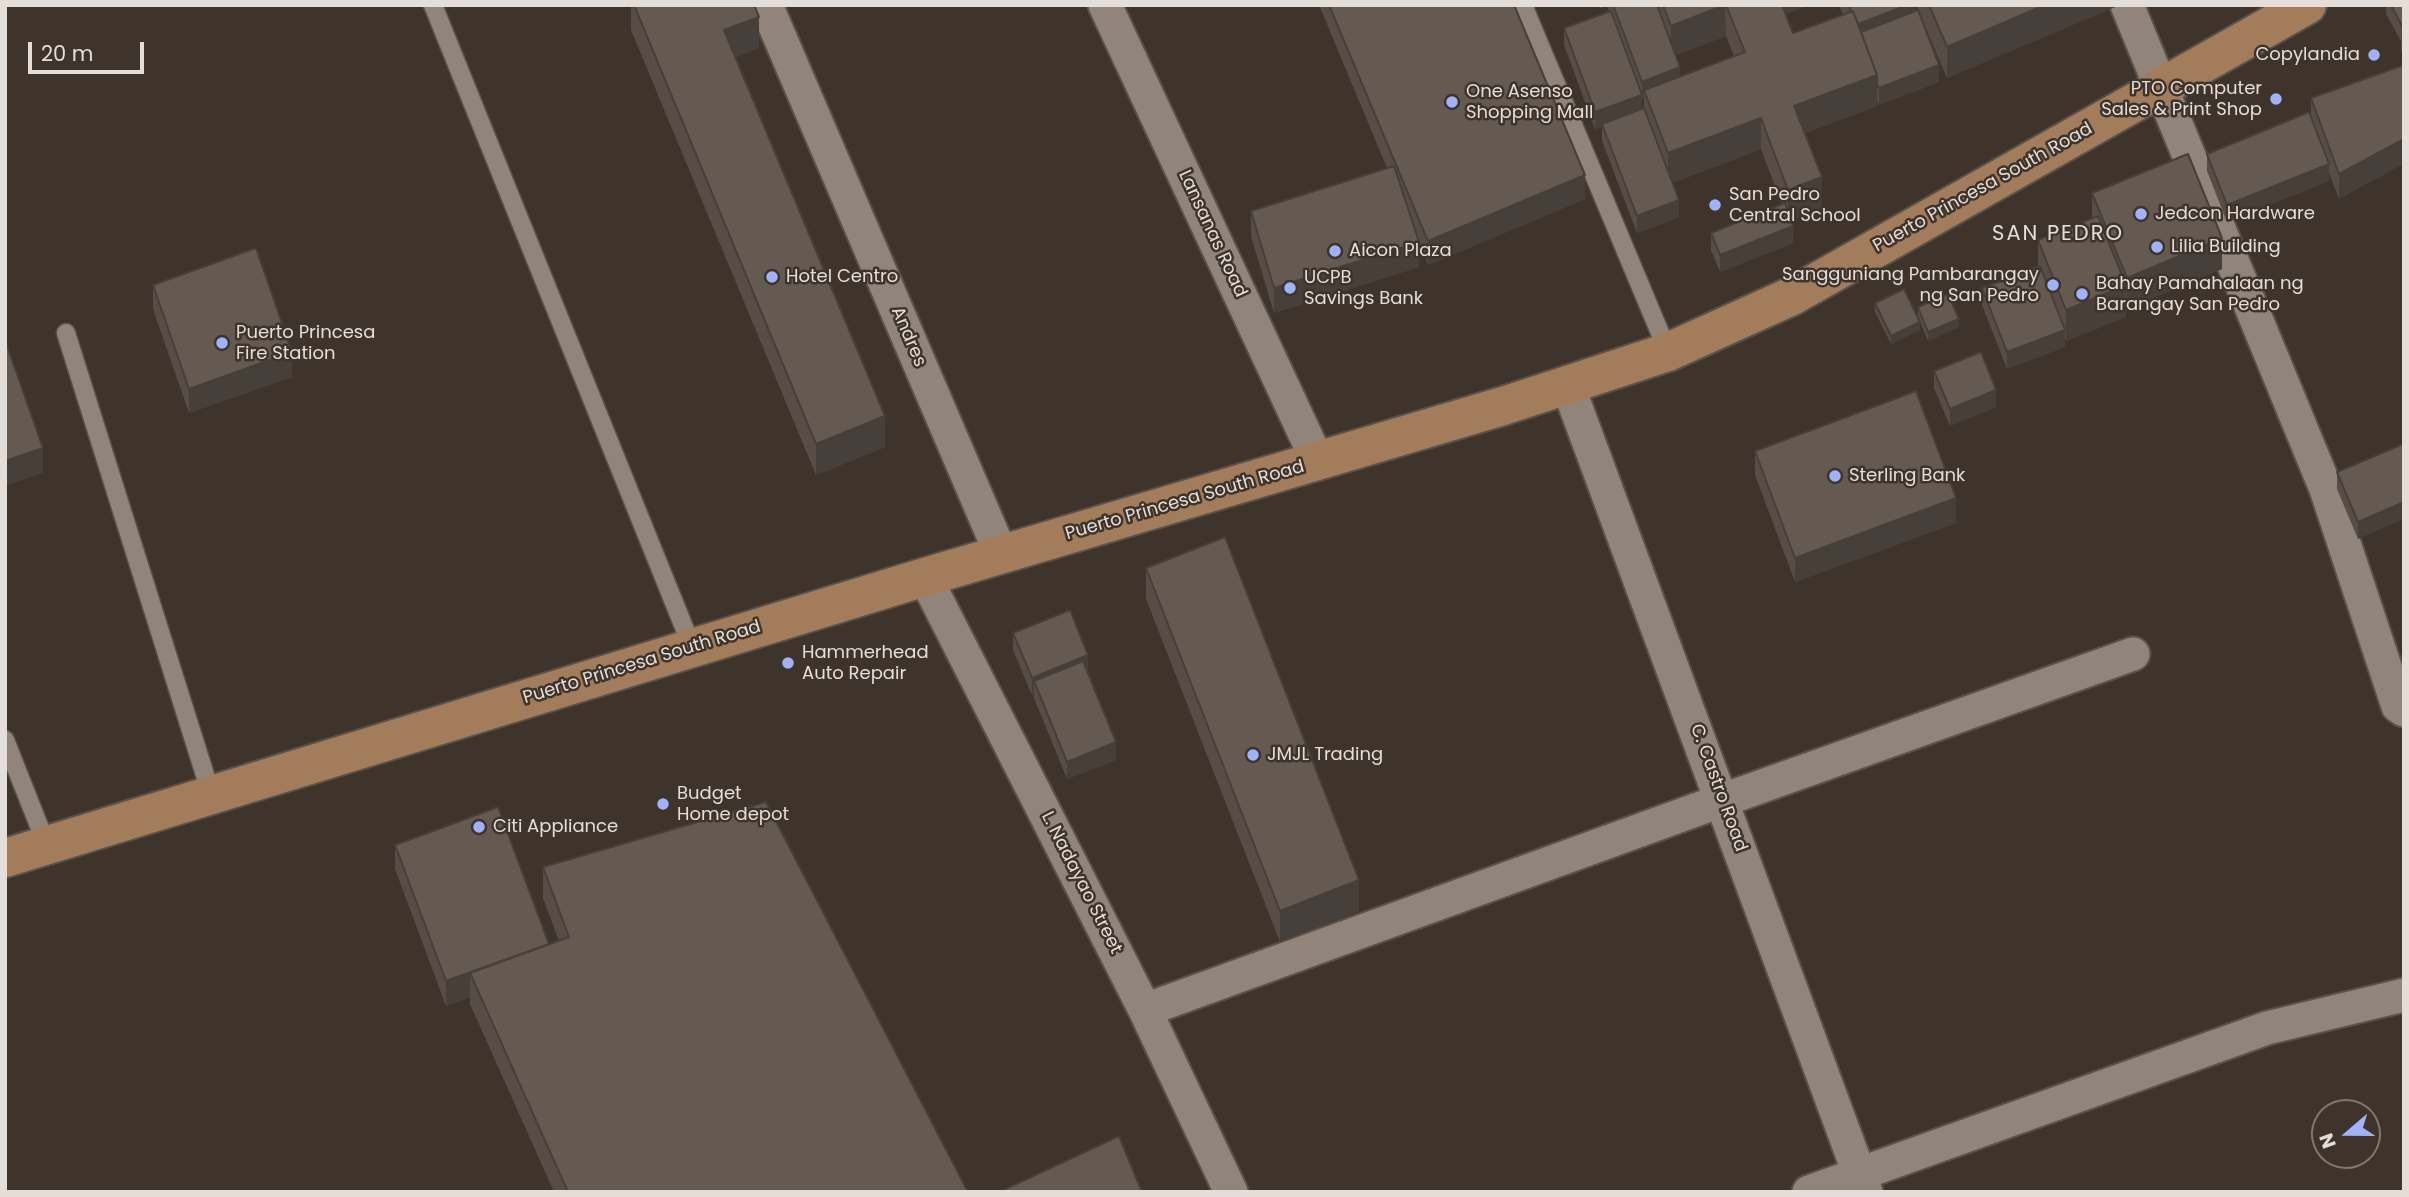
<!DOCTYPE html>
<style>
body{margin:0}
#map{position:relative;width:2409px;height:1197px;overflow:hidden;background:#3e342b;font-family:Poppins,sans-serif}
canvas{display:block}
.frame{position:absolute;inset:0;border:7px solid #e4ddd8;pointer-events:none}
.north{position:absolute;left:2311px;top:1099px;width:70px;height:70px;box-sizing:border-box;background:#3e342b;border:2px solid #807870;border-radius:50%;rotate:250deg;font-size:19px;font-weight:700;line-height:28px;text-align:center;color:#e4ddd8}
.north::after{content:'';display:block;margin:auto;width:24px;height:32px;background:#9fb3fd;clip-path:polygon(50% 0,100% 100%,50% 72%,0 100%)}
.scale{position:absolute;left:28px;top:42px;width:116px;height:32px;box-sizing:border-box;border:4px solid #e4ddd8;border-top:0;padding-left:9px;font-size:21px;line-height:24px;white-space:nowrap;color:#e4ddd8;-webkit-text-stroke:5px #3e342b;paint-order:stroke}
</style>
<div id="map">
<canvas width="2409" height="1197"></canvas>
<div class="frame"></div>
<div class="north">N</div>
<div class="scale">20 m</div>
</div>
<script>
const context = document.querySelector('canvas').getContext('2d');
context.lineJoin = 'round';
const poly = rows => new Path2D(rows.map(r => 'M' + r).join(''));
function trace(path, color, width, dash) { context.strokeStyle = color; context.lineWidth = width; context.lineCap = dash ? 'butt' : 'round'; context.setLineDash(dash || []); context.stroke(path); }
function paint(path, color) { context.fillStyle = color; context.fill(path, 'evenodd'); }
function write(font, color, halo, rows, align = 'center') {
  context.font = font + ' Poppins,sans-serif'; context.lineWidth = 5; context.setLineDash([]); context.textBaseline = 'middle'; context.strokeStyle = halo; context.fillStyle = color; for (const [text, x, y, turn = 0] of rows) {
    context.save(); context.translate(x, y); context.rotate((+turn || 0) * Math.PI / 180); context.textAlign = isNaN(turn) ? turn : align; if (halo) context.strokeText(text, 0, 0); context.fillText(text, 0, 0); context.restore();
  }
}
const lane = poly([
 [433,5,692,647],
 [1523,5,1668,352],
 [66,333,211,794],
 [5,740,47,846]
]);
const street = poly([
 [766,5,1001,554],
 [1105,5,1318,462],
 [2127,5,2326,489,2398,706,2404,710],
 [1568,386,1866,1192],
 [925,577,1145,1010,1231,1192],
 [1145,1010,1723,800,2133,654],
 [1809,1192,2267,1028,2404,995]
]);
const primary = poly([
 [5,858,925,577,1503,406,1668,352,1792,296,2307,5]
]);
const wall = poly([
 [631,5,754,5,759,48,736,57,885,447,816,475,631,30],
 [1319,5,1514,5,1585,199,1428,265,1419,242,1419,267,1274,313,1251,236,1251,211,1387,168],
 [1599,5,1809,5,1785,14,1793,33,1843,15,1839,5,1915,5,1915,11,1939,82,1879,105,1877,101,1877,106,1805,133,1822,208,1791,220,1793,243,1720,272,1711,250,1711,233,1782,205,1761,149,1672,183,1679,217,1637,233,1602,141,1602,127,1595,129,1564,45,1564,28,1609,11,1607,6,1600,8],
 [1726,36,1734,56,1680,76,1676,55],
 [1644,98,1644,108,1642,109,1642,99],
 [1916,5,2115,5,2115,7,1947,78],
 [2386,5,2404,5,2404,56,2401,50,2401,41,2386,14],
 [2404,65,2339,199,2329,173,2329,181,2227,222,2207,171,2207,154,2311,119,2311,98],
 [2092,193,2222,269,2127,309,2126,306,2126,317,2066,341,2065,338,2065,347,2007,369,1982,305,1982,288,2038,266,2038,240,2092,218],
 [153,285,292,377,189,413,153,309],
 [1875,303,1918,316,1918,307,1959,327,1928,341,1920,322,1920,330,1891,344,1875,312],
 [1934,371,1996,407,1950,426,1934,388],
 [2403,444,2358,539,2337,489,2337,472],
 [1755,451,1956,523,1795,582,1755,475],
 [1146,568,1359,911,1280,942,1146,599],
 [1013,633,1088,672,1116,760,1067,779,1034,698,1034,694,1032,695,1013,650],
 [395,845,549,944,559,941,543,898,543,867,968,1192,554,1192,470,1004,470,997,446,1006,395,869]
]);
const shadedWall = poly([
 [1725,5,1726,36,1671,57,1671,26],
 [1774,5,1809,5,1774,18],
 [1908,5,1915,5,1915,27,1863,47,1856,25],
 [2045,5,2115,5,2115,7,1947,78,1947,47],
 [759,17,759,48,724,62,724,30],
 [1939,65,1939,82,1879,105,1879,88],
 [1680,67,1680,84,1644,90,1644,98,1642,99,1642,112,1602,124,1602,127,1595,129,1595,112,1642,95,1642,82],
 [1877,75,1877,106,1794,137,1794,106],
 [1761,118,1761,149,1668,184,1668,153],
 [2404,139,2404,164,2339,199,2339,174],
 [2329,164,2329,181,2227,222,2227,205],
 [1585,175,1585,199,1428,265,1428,241],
 [1822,177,1822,208,1788,221,1788,190],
 [1679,200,1679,217,1637,233,1637,216],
 [1793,226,1793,243,1720,272,1720,255],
 [2222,238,2222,269,2127,309,2127,278],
 [1419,242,1419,267,1274,313,1274,288],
 [2126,285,2126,317,2066,341,2066,310],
 [1959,319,1959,327,1928,341,1928,332],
 [1920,322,1920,330,1891,344,1891,336],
 [2065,330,2065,347,2007,369,2007,352],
 [292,352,292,377,189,413,189,389],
 [1996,390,1996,407,1950,426,1950,409],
 [885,416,885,447,816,475,816,444],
 [43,448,43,473,5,486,5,461],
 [1956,498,1956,523,1795,582,1795,558],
 [2404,502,2404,519,2358,539,2358,522],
 [1088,655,1088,672,1039,692,1034,681,1034,694,1032,695,1032,678],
 [1116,742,1116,760,1067,779,1067,762],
 [1359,880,1359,911,1280,942,1280,911],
 [470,973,470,997,446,1006,446,981]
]);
const building = poly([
 [634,5,754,5,759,17,724,30,885,416,816,444,634,5],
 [1329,5,1514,5,1585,175,1428,241,1329,5],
 [1613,5,1657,5,1680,67,1642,82,1613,5],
 [1663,5,1725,5,1671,26,1663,5],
 [1726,5,1782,5,1793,33,1853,11,1877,75,1794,106,1822,177,1788,190,1761,118,1668,153,1644,90,1745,52,1726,5],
 [1849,5,1908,5,1858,24,1853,11,1851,12,1849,5],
 [1929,5,2045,5,1947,47,1929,5],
 [2391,5,2404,5,2404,28,2403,28,2391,5],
 [1918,10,1939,65,1879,88,1877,84,1877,75,1861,32,1918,10],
 [1611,11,1642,95,1595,112,1564,28,1611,11],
 [2404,65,2404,139,2339,174,2311,98,2404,65],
 [1644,108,1679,200,1637,216,1602,124,1644,108],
 [2309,112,2329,164,2227,205,2207,154,2309,112],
 [2188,154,2222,238,2127,278,2092,193,2188,154],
 [1394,166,1419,242,1274,288,1251,211,1394,166],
 [1785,203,1793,226,1720,255,1711,233,1785,203],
 [2098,216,2126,285,2066,310,2038,240,2098,216],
 [256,248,292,352,189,389,153,285,256,248],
 [2040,266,2065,330,2007,352,1982,288,2040,266],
 [1904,289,1920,322,1891,336,1875,303,1904,289],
 [1948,294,1959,319,1928,332,1918,307,1948,294],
 [5,340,43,448,5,461,5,340],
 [1981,352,1996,390,1950,409,1934,371,1981,352],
 [1916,391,1956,498,1795,558,1755,451,1916,391],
 [2403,444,2404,502,2358,522,2337,472,2403,444],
 [1225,537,1359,880,1280,911,1146,568,1225,537],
 [1070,610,1088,655,1032,678,1013,633,1070,610],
 [1083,661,1116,742,1067,762,1034,681,1083,661],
 [766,802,968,1192,568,1192,470,973,569,937,543,867,766,802],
 [498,807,549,944,446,981,395,845,498,807],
 [1119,1136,1142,1192,999,1192,1119,1136]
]);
const markers = [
 [2374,55,7,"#9fb3fd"],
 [2276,99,7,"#9fb3fd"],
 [1452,102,7,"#9fb3fd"],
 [1715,205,7,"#9fb3fd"],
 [2141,214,7,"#9fb3fd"],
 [2157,247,7,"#9fb3fd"],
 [1335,251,7,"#9fb3fd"],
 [772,277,7,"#9fb3fd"],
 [2053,285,7,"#9fb3fd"],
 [1290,288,7,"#9fb3fd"],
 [2082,294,7,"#9fb3fd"],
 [222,343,7,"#9fb3fd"],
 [1835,476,7,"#9fb3fd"],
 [788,663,7,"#9fb3fd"],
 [1253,755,7,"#9fb3fd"],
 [663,804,7,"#9fb3fd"],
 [479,827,7,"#9fb3fd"]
];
const poiNames = [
 ["Copylandia",2360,55,"right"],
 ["PTO Computer",2262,89,"right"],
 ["Sales & Print Shop",2262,110,"right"],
 ["One Asenso",1466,92],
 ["Shopping Mall",1466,113],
 ["San Pedro",1729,195],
 ["Central School",1729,216],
 ["Jedcon Hardware",2155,214],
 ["Lilia Building",2171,247],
 ["Aicon Plaza",1349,251],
 ["Sangguniang Pambarangay",2039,275,"right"],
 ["ng San Pedro",2039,296,"right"],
 ["Hotel Centro",786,277],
 ["UCPB",1304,278],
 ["Savings Bank",1304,299],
 ["Bahay Pamahalaan ng",2096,284],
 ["Barangay San Pedro",2096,305],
 ["Puerto Princesa",236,333],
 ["Fire Station",236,354],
 ["Sterling Bank",1849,476],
 ["Hammerhead",802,653],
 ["Auto Repair",802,674],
 ["JMJL Trading",1267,755],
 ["Budget",677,794],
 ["Home depot",677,815],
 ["Citi Appliance",493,827]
];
const streetNames = [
 ["Puerto Princesa South Road",1983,188,-29],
 ["Lansanas Road",1212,234,65],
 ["Andres",908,337,67],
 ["Puerto Princesa South Road",1185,501,-16],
 ["Puerto Princesa South Road",642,663,-17],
 ["C. Castro Road",1718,788,70],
 ["L. Nadayao Street",1081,883,63]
];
const quarterNames = [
 ["SAN PEDRO",2058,235]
];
trace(lane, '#5a514a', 21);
trace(street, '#5a514a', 37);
trace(primary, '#5a514a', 42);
trace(lane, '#91857b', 18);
trace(street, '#91857b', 33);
trace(primary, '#a37d5b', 38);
paint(wall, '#574d46');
paint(shadedWall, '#473f39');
paint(building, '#655a51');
trace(building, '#473f39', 2);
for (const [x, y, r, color] of markers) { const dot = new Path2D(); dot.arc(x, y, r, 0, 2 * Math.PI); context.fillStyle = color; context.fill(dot); trace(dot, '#3e342b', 2.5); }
write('18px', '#e4ddd8', '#3e342b', poiNames, 'left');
write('18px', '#e4ddd8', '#3e342b', streetNames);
context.letterSpacing = '2px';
write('21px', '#e4ddd8', '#3e342b', quarterNames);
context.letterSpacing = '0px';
</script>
